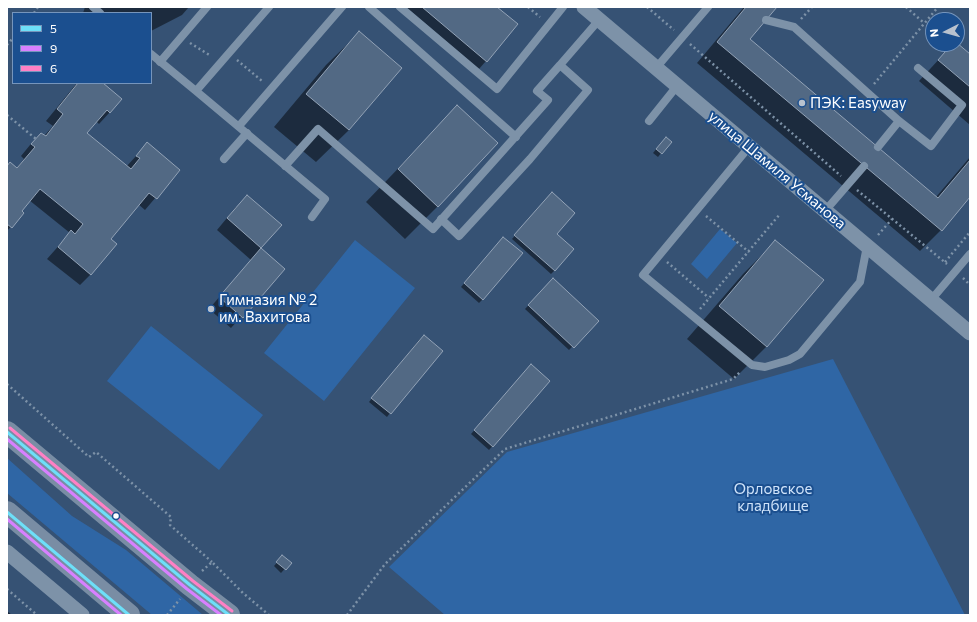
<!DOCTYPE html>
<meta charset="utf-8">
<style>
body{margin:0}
#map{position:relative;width:977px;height:622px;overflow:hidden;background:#365274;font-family:Commissioner,sans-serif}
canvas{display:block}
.frame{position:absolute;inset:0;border:8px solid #fff;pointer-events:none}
.legend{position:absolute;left:12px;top:12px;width:140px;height:72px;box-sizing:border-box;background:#1b4f8f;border:1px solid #7695bc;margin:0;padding:5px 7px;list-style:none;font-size:12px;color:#fff}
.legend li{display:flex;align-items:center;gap:8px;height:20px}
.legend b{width:20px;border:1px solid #7695bc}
.north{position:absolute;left:925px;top:12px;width:40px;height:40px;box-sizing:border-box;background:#1b4f8f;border:1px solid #7695bc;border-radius:50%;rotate:264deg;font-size:11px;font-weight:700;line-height:16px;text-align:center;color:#fff}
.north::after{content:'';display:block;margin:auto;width:14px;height:18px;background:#b9c2ce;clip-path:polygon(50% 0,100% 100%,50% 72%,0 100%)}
</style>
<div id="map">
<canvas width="977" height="622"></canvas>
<div class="frame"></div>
<ul class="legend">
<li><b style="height:5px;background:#6ddff8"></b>5</li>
<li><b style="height:5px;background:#d880ff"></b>9</li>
<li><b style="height:5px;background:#ff80c5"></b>6</li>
</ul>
<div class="north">N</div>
</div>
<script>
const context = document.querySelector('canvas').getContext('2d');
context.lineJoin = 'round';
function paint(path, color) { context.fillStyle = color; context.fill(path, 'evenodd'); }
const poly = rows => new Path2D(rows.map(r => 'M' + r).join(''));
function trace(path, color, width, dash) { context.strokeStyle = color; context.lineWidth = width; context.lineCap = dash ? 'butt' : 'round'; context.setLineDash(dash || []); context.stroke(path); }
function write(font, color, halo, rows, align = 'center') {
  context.font = font + ' Commissioner,sans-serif'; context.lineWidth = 4; context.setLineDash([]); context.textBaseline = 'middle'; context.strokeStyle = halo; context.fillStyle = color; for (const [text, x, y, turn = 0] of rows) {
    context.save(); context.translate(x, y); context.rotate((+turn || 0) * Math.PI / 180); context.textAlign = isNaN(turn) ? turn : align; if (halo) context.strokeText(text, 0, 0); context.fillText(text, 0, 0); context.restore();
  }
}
const green = poly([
 [720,229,737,243,707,279,691,264],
 [355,240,415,288,324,401,264,353],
 [151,326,263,415,219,470,107,381],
 [833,359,965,615,445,615,389,567,507,452],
 [7,458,72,516,126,550,203,615,152,615,7,493]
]);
const shadow = poly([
 [85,7,189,7,182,15,151,31,151,13,83,13],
 [406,7,496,7,486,61,479,69],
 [744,7,776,7,749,39,936,197,970,157,970,196,941,230,920,251,697,63],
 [359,33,401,68,349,130,316,162,274,127,326,65],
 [953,44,970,56,970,125,919,81],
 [77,83,101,83,110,112,99,124,96,121,86,133,126,167,147,144,179,170,145,210,138,204,110,239,91,274,80,285,47,259,70,233,29,200,21,211,23,213,7,231,7,167,16,169,24,159,21,156,30,145,41,134,44,136,53,126,46,121],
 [457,107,438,206,405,239,366,202],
 [662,142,661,153,658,157,653,153],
 [549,197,555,234,555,270,551,274,512,239],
 [236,207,280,225,260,248,284,269,231,328,209,309,251,260,217,230],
 [776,241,767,346,734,379,687,339,743,274],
 [500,242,483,299,479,303,461,287],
 [553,279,597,321,569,350,525,309],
 [420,339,390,413,387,417,369,402],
 [528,369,549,381,489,450,471,434],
 [282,557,290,563,281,573,274,566],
 [7,611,12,615,7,615]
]);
const building = poly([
 [422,7,497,7,518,24,487,62,422,7],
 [746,7,777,7,750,39,938,198,970,160,970,197,942,231,717,42,746,7],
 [359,31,402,68,349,130,306,94,359,31],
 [957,43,970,54,970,87,938,60,952,44,957,43],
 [78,83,103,83,122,99,110,113,107,110,87,133,131,169,140,158,136,156,147,142,180,170,157,199,149,193,111,239,117,244,91,275,58,247,71,230,75,234,83,224,40,189,22,211,24,213,12,228,7,224,7,166,10,162,17,168,35,147,31,144,41,133,46,136,63,114,57,109,78,83],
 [457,105,498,143,438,207,398,169,457,105],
 [666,137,672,142,662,154,656,149,666,137],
 [552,192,575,213,557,234,574,249,555,271,514,235,552,192],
 [247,195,282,225,261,248,227,218,247,195],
 [503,237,523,253,483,300,464,283,503,237],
 [775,240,824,280,767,347,719,306,775,240],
 [261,248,285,269,243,318,219,297,261,248],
 [553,278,599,321,574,348,528,305,553,278],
 [424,335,443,351,391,414,371,398,424,335],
 [531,364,550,381,493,447,474,430,531,364],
 [282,555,292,563,286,570,276,562,282,555]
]);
const path = poly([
 [528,7,540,17],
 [647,7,674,30],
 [906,7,924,23],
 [34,13,38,7],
 [801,19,812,7],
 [190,43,211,56],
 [690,44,841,176],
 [7,45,13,38],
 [237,60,262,81],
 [874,84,938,7],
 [7,115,36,139],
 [857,190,947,264],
 [706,216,749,252],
 [878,235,892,219],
 [667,262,709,298],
 [945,262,970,232],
 [963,278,970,285],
 [700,309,780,214],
 [7,384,89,457,96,452,171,517,170,525,212,562],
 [202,571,212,562,243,593,269,615],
 [7,589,37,615],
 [167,615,180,599],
 [347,615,385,564,505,449,733,379,741,371]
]);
const service = poly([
 [93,7,100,13],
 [369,7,516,137],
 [400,7,497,89,563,7],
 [766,20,794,27,899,121,931,146,962,105,918,68],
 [151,54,196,91,269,7],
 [160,62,207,7],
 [656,68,708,7],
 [196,91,325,199,312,217],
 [649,121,677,86],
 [239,126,342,7],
 [749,147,643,275,752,365,765,367,789,360,800,354,860,282,867,246],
 [878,147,899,121],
 [224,159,247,133],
 [285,166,318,129,433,229,548,100,537,91,560,65],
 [825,211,864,166],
 [441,219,459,236,530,159,588,90,560,65,599,20],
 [931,300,970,254]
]);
const minor = poly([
 [584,7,970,333],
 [7,552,82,615]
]);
const secondary = poly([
 [7,432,190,585,229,615],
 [7,512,129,615]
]);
const bus1 = poly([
 [7,432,190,585,229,615],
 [7,512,129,615]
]);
const bus2 = poly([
 [7,439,187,589,221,615],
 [7,519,121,615]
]);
const bus3 = poly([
 [10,428,193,581,232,611]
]);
const markers = [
 [802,103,4,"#b9c2ce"],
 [211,309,4,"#b9c2ce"],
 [116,516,3.5,"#fff"]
];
const poiNames = [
 ["ПЭК: Easyway",810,103],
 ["Гимназия № 2",219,300],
 ["им. Вахитова",219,317]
];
const streetNames = [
 ["улица Шамиля Усманова",777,170,40]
];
const parkNames = [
 ["Орловское",773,489],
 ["кладбище",773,506]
];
paint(green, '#2f66a5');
paint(shadow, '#0007');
paint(building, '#526984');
trace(building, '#92a2b6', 1);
trace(path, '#7d92a8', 2.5, [2, 3]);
trace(service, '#7d92a8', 8);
trace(minor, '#7d92a8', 15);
trace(secondary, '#798da4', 22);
trace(bus1, '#6ddff8', 3);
trace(bus2, '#d880ff', 3);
trace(bus3, '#ff80c5', 3);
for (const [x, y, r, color] of markers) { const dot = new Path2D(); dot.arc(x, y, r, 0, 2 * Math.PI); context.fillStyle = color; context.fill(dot); trace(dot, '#1b4f8f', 1.5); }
write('15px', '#fff', '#1b4f8f', poiNames, 'left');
write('15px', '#fff', '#1b4f8f', streetNames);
write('15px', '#cfe3fa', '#1b4f8f', parkNames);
</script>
